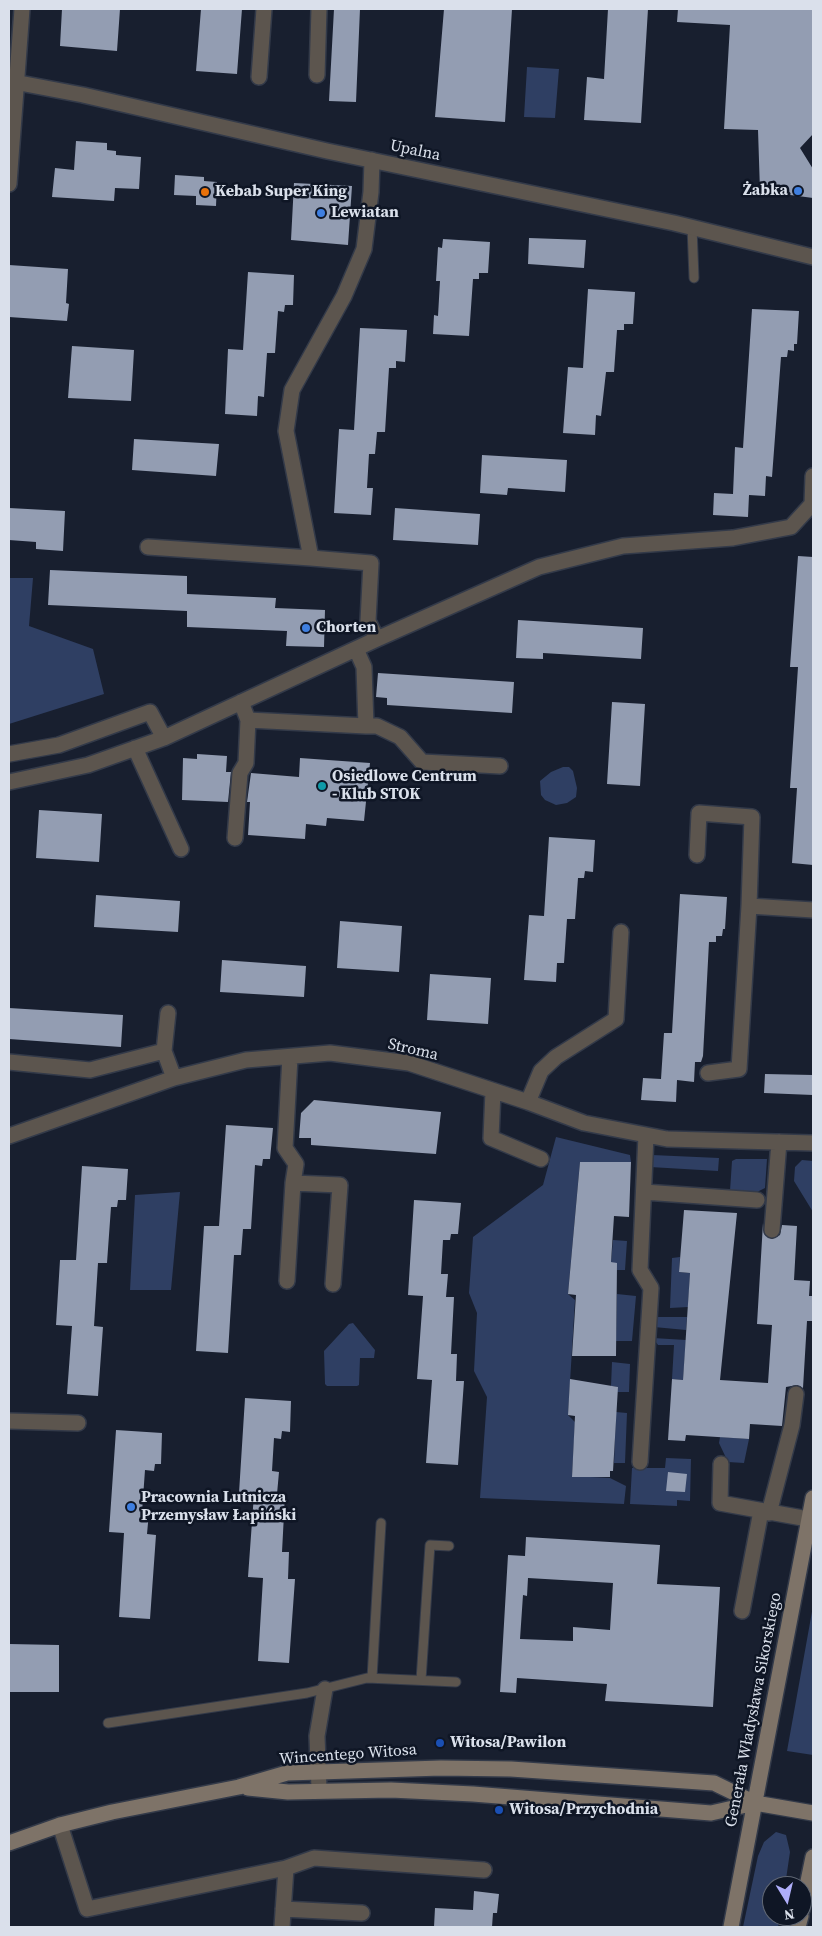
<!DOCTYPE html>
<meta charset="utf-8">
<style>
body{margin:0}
#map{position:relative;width:822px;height:1936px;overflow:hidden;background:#181f2f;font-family:"Source Serif 4",serif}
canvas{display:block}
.frame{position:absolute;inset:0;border:10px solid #dae0eb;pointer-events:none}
.north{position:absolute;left:762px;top:1876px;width:50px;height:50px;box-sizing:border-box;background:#0f1625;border:1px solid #606774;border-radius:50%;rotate:171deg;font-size:14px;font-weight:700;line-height:20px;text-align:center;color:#dae0eb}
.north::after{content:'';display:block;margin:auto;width:18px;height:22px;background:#afaefa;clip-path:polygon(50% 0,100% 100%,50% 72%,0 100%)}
</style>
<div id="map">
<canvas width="822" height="1936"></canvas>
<div class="frame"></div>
<div class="north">N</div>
</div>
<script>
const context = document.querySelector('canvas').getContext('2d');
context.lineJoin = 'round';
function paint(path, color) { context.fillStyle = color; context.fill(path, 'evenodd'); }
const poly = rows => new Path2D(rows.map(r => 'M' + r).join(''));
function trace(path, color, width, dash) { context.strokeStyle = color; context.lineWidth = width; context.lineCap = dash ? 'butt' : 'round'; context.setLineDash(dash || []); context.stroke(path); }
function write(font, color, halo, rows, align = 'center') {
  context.font = font + ' "Source Serif 4",serif'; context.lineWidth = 5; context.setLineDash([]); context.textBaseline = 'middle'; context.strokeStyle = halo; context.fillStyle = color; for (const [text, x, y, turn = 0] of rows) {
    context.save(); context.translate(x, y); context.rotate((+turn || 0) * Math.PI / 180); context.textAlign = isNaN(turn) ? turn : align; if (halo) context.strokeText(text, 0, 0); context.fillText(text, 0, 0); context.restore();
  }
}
const green = poly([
 [527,67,559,69,555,118,524,117],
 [9,578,33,578,29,626,93,649,104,694,9,724],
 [563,767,569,767,573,771,577,788,576,797,567,803,556,805,545,800,541,795,540,781,551,772],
 [556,1137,630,1155,631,1162,580,1162,568,1294,575,1300,568,1415,575,1422,572,1476,610,1478,626,1486,624,1504,480,1498,487,1397,474,1371,477,1313,469,1293,473,1237,543,1185],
 [652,1155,719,1158,718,1171,650,1167],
 [736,1159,767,1159,765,1188,757,1192,730,1191,732,1161],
 [802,1160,813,1161,813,1212,794,1181,795,1167],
 [180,1192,171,1290,130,1290,135,1195],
 [613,1240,627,1241,625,1270,617,1270,617,1264,611,1262],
 [680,1257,679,1272,690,1273,688,1307,670,1308,672,1258],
 [617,1294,636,1296,632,1341,616,1341],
 [654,1317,687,1317,686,1330,654,1327],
 [353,1323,375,1350,374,1358,360,1358,359,1385,357,1386,327,1386,325,1384,324,1351,349,1324],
 [653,1338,686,1340,683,1380,672,1379,674,1345,658,1345],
 [612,1362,630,1364,629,1392,617,1392,618,1387,611,1386],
 [616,1412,627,1413,625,1463,614,1463],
 [720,1437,749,1439,744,1463,728,1462,719,1443],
 [666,1458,691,1459,690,1501,677,1500,677,1506,630,1504,632,1468,665,1468],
 [813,1606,813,1755,787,1751],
 [776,1832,786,1835,790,1852,785,1886,772,1886,772,1916,780,1916,778,1927,743,1927,758,1856,764,1842]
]);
const building = poly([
 [62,9,120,9,117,51,60,46],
 [201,9,242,9,237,74,196,71],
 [334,9,360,9,356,102,329,101],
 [444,9,512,9,505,122,435,117],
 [608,9,648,9,641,123,584,120,587,77,604,79],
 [678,9,813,9,813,134,800,148,813,169,813,198,760,191,758,130,724,129,730,25,677,22],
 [76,141,107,143,107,150,116,151,116,155,141,157,139,189,115,188,114,201,52,197,55,168,74,170],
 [175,175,204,177,204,181,217,182,216,206,196,205,196,196,174,195],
 [294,183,352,186,348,245,291,240],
 [529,238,586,240,584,268,528,264],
 [443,239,490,242,488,273,479,273,479,279,473,279,469,336,433,334,434,315,438,316,440,281,436,281,438,247,442,248],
 [9,265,68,269,66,303,69,304,67,321,9,317],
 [248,272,294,275,293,305,285,305,284,312,278,311,275,353,267,353,264,397,258,396,257,416,225,414,228,349,243,350],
 [588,289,635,292,633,324,624,324,624,330,617,330,614,372,606,372,601,416,596,415,595,435,563,433,568,367,583,368],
 [752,309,799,311,797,344,794,344,794,351,788,350,787,357,781,357,772,477,766,476,765,496,749,495,748,517,713,515,714,493,733,494,735,447,743,448],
 [360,328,407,330,405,362,396,361,396,368,389,368,385,432,377,432,375,454,369,454,367,488,373,488,371,515,334,513,339,429,354,430],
 [72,346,134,350,131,401,68,398],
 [134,439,219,444,216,476,132,470],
 [482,455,567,460,565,492,508,488,507,495,480,493],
 [9,508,65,511,63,551,36,549,36,542,9,540],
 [395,508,480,514,478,545,393,540],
 [798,556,813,557,813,865,792,863,797,788,790,788,798,667,790,667],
 [50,570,187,576,187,594,276,598,275,608,325,610,324,647,286,646,287,631,187,627,187,611,48,605],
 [518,620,643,628,641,659,543,653,543,659,516,658],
 [378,673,514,682,512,713,387,705,387,698,376,697],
 [612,702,645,704,640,786,607,784],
 [197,754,227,756,226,772,231,772,228,802,182,800,183,758,197,759],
 [300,758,370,763,364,821,327,818,326,826,306,824,305,839,248,835,250,802,247,802,251,773,299,777],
 [39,810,102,814,99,862,36,858],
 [549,837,595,840,593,872,585,871,584,878,578,878,575,919,567,919,564,963,557,963,556,982,524,980,529,915,544,916],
 [680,894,727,897,725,929,723,929,722,936,716,936,716,942,709,942,703,1056,701,1062,695,1062,694,1082,677,1080,676,1102,641,1100,643,1078,661,1079,664,1033,672,1033],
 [96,895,180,901,178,932,94,927],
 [340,921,402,926,399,972,337,968],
 [222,960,306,966,304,997,220,992],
 [430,974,491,978,488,1024,427,1020],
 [9,1008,123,1015,121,1047,9,1039],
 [765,1074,813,1075,813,1095,764,1093],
 [314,1100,441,1112,436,1154,311,1145,311,1138,299,1138,301,1113],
 [226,1125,273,1128,270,1159,263,1159,262,1166,255,1165,251,1229,243,1229,241,1255,234,1255,228,1353,196,1351,204,1226,219,1226],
 [580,1162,631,1162,629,1217,614,1216,611,1262,617,1263,616,1356,572,1356,576,1295,568,1294],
 [82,1166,128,1169,126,1200,118,1200,117,1207,111,1207,107,1263,98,1263,94,1326,103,1327,98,1396,67,1394,72,1326,56,1325,60,1260,76,1260],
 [414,1200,461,1203,458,1234,451,1234,450,1240,443,1240,441,1274,448,1274,446,1297,454,1297,451,1354,457,1354,456,1381,464,1381,458,1465,426,1463,432,1380,417,1379,423,1296,408,1295],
 [684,1210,737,1213,720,1380,768,1383,772,1325,757,1324,763,1223,764,1234,772,1239,780,1235,782,1225,797,1226,794,1280,810,1281,809,1296,813,1296,813,1321,807,1321,803,1388,797,1385,786,1387,782,1426,750,1424,749,1439,686,1435,685,1441,668,1440,672,1379,683,1380,690,1273,679,1272],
 [570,1379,618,1387,613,1471,610,1471,610,1477,572,1477,575,1416,568,1415],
 [245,1398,291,1401,290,1432,282,1431,281,1439,274,1438,272,1471,279,1472,277,1494,285,1495,282,1552,289,1552,288,1579,295,1579,289,1663,258,1661,263,1578,248,1577,254,1494,239,1493],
 [116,1430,162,1433,161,1464,155,1464,154,1471,145,1470,142,1512,149,1512,147,1534,156,1535,150,1619,119,1617,124,1533,109,1532],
 [668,1472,687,1474,685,1492,666,1491],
 [526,1537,660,1545,657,1584,720,1587,713,1707,605,1701,607,1684,517,1678,516,1693,500,1692,508,1555,525,1556],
 [528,1578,613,1583,610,1630,573,1627,573,1641,520,1639,523,1595,527,1596],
 [9,1644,59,1645,59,1692,9,1692],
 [474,1891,499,1894,497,1913,493,1913,492,1927,434,1927,435,1908,473,1910]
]);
const lane = poly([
 [692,227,694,278],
 [372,1678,381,1523],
 [421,1680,430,1545,449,1546],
 [108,1723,307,1693,367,1678,456,1682]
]);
const street = poly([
 [317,75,319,9],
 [259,77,264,9],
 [9,81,83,95,327,151,674,223,813,257],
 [372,160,371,192,364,249,344,296,292,390,286,431,311,558,371,563,368,621,377,639],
 [9,184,22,9],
 [148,547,311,558],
 [356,649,364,667,366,726,377,726,400,737,422,762,500,766],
 [248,720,366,726],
 [135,748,181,849],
 [9,754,59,745,150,712,164,738],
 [9,782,88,765,164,738,377,639,539,567,623,546,733,538,791,527,812,504,813,476],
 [235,838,240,773,246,763,248,720,241,702],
 [697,855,699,813,752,817,749,906],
 [168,1013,164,1051,174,1078],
 [290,1057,285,1148,296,1164,293,1183,340,1185,333,1284],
 [9,1062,90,1070,164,1051],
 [708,1073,739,1069,749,906,813,910],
 [493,1091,491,1138,541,1159],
 [528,1102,541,1071,556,1057,616,1019,621,932],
 [9,1136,174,1078,246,1060,330,1053,409,1063,528,1102,584,1123,667,1139,813,1143],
 [644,1192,757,1200],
 [772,1230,779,1142],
 [287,1281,293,1183],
 [9,1421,78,1423],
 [640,1462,651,1288,640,1270,646,1135],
 [721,1464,720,1503,808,1519],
 [769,1513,792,1425,796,1394],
 [742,1611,761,1511],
 [319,1789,317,1736,325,1689],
 [60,1825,87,1909,286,1868,282,1927],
 [286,1868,314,1858,484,1870],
 [283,1909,362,1913]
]);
const secondary = poly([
 [248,1788,288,1792,391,1790,473,1794,711,1813,755,1803],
 [9,1843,60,1825,112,1812,239,1787,287,1773,319,1772,441,1768,511,1769,714,1783,755,1803,813,1813],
 [802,1910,813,1857],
 [731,1927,813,1498],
 [798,1927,801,1916]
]);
const markers = [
 [798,191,5,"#3f7fe0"],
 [205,192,5,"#e8710a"],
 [321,213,5,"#3f7fe0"],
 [306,628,5,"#3f7fe0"],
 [322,786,5,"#0f9aa8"],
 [131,1507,5,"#3f7fe0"],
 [440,1743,5,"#1a4fb4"],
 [499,1810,5,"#1a4fb4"]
];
const streetNames = [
 ["Upalna",415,151,12],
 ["Stroma",413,1050,13],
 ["Generała Władysława Sikorskiego",754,1710,-79],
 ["Wincentego Witosa",348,1755,-4]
];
const poiNames = [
 ["Żabka",788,191,"right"],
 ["Kebab Super King",215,192],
 ["Lewiatan",331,213],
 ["Chorten",316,628],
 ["Osiedlowe Centrum",332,777],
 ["- Klub STOK",332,795],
 ["Pracownia Lutnicza",141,1498],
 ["Przemysław Łapiński",141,1516],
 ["Witosa/Pawilon",450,1743],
 ["Witosa/Przychodnia",509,1810]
];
paint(green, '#2f3f63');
paint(building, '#939db2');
trace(lane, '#333a49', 11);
trace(street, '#333a49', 18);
trace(secondary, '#333a49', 18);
trace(lane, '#5c554e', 9);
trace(street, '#5c554e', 15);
trace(secondary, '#7e7368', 15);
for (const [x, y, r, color] of markers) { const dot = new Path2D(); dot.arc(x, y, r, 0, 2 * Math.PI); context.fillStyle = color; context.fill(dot); trace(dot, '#0f1625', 2); }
write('16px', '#dae0eb', '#0f1625', streetNames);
write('bold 16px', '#dae0eb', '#0f1625', poiNames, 'left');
</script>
